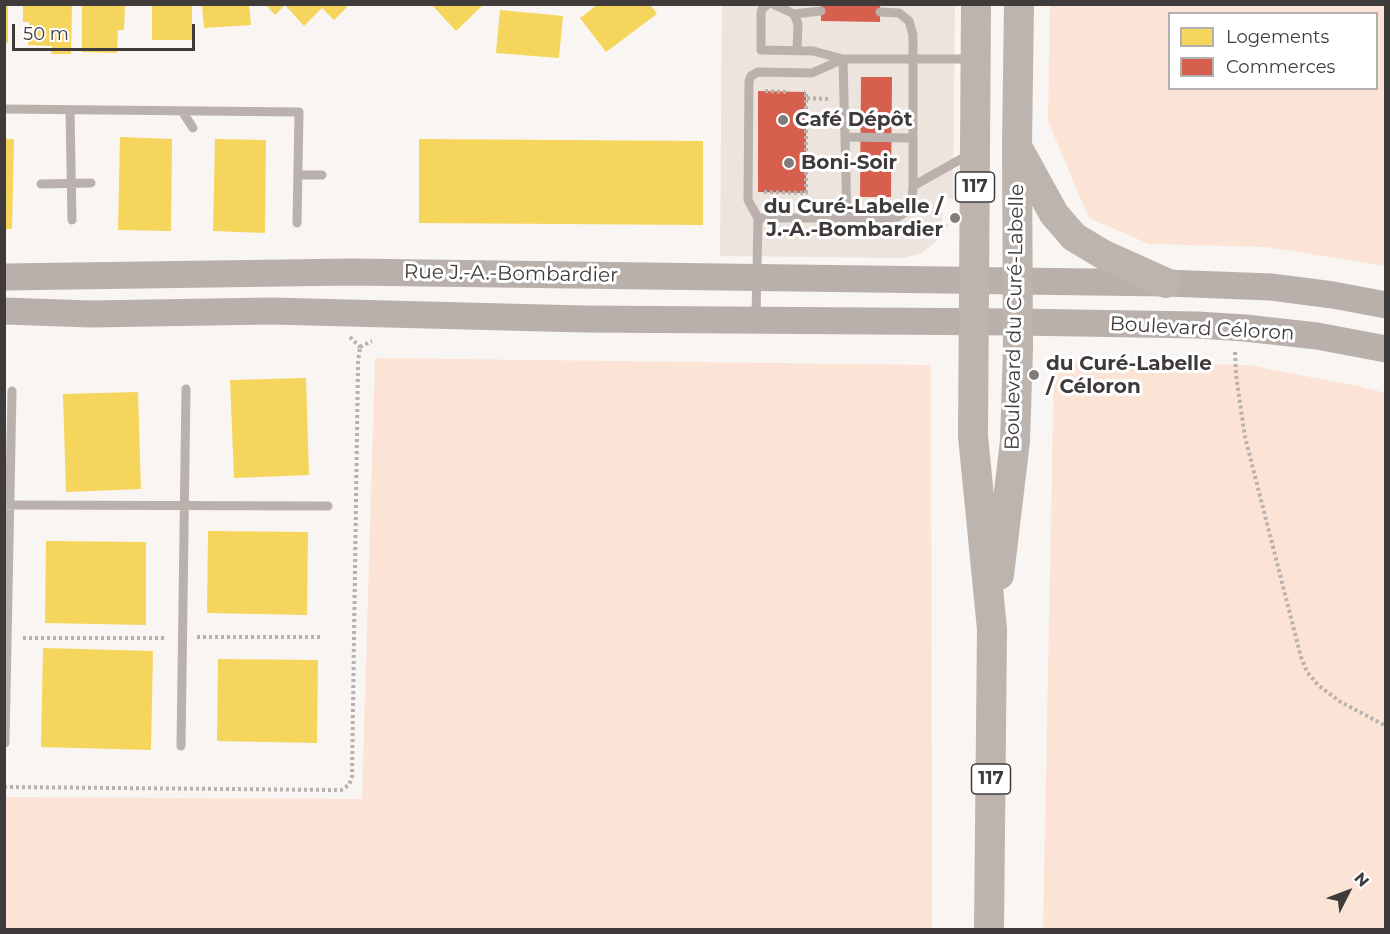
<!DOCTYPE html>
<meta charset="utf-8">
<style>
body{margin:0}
#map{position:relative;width:1390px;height:934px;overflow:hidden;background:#f9f5f2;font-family:Montserrat,sans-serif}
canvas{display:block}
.frame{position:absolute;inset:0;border:6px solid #3f3b3a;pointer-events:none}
.legend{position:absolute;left:1168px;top:12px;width:210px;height:78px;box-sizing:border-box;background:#fff;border:2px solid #b2b1b0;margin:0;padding:8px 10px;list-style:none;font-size:18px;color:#3f3b3a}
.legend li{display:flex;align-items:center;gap:12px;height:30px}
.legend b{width:30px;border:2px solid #b2b1b0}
.north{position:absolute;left:1318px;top:862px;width:60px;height:60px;-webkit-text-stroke:4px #fff;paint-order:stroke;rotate:48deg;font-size:16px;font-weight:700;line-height:24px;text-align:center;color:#3f3b3a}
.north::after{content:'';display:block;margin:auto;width:21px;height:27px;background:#3f3b3a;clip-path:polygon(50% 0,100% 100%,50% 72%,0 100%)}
.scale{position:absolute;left:12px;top:24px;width:183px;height:27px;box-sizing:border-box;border:3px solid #3f3b3a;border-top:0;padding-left:8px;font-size:18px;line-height:21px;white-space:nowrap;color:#3f3b3a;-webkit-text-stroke:4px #fff;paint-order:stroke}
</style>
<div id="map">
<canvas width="1390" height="934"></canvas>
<div class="frame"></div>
<ul class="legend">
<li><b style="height:16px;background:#f6d55c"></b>Logements</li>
<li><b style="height:16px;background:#d6604d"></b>Commerces</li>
</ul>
<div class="north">N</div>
<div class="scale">50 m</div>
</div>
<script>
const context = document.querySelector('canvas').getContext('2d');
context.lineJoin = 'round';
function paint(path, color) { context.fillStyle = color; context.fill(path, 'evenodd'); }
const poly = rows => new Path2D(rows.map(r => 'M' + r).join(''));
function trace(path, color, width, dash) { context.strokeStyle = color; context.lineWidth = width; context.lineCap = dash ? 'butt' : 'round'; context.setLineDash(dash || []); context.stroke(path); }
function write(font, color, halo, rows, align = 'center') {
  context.font = font + ' Montserrat,sans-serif'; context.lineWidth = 6; context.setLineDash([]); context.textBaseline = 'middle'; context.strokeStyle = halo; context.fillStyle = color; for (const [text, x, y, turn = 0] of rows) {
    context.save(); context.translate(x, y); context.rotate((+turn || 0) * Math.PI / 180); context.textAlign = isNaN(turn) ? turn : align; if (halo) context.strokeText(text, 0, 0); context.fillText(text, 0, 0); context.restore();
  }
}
const built = poly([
 [722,5,955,5,953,199,943,199,942,223,949,224,936,242,921,253,904,258,720,256]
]);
const green = poly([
 [1050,5,1385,5,1385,266,1266,247,1149,244,1089,218,1048,121],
 [1170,14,1376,14,1376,88,1170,88],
 [375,358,931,365,932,929,5,929,5,797,362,799],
 [1075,362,1248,365,1358,386,1385,393,1385,929,1043,929,1054,367]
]);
const homes = poly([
 [4,4,8,4,8,43,4,43],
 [23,4,72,4,71,54,51,54,52,46,28,45,29,22,23,22],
 [82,4,125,4,124,30,118,30,117,53,82,52],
 [152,4,192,4,192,40,152,40],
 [202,4,249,4,251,25,204,28],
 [265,4,345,4,347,7,334,20,322,8,304,26,285,5,275,15],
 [431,4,484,4,456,31],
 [598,4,650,4,657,14,606,52,580,18],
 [500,10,563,16,559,58,496,53],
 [120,137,172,139,171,231,118,230],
 [4,139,14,139,12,229,4,229],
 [215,139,266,140,265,233,213,231],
 [419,139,703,141,703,225,419,223],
 [306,378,309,475,234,478,230,380],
 [138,392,141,489,66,492,63,394],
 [208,531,308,532,307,615,207,613],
 [46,541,146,542,146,625,45,623],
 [43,648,153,651,151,750,41,747],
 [218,659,318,660,317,743,217,741]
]);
const shops = poly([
 [821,4,880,4,880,22,821,21],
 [861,77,892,77,891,197,860,197],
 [758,91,806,92,806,193,758,192]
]);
const path = poly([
 [765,91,788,92],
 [807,98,830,99],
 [806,168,830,168],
 [764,192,806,193,806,92,804,92],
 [350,337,360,347],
 [360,347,372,341],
 [1235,352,1236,375,1245,437,1301,657,1307,672,1318,685,1339,701,1386,726],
 [197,637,323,637],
 [23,638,166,638],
 [4,787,336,790,341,790,349,785,352,776,358,363,360,347]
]);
const lane = poly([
 [768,4,762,9,761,13,761,50,813,51,843,59],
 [773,4,794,14,798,24,797,51],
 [794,14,821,11],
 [4,109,299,112,297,223],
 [70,110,72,220],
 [182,111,193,128],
 [845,137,913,138],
 [298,175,322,175],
 [41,184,91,183],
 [913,186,970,154],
 [758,218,748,200,749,81,751,76,758,72,812,73,843,59],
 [847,218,843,59,913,59,913,35,909,21,899,13,880,12],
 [756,318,758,218,888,218,898,217,907,211,912,201,913,186,913,59,971,59],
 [4,505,328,506],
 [5,743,12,391],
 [181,746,186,389]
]);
const secondary = poly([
 [4,277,351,272,1166,283,1271,287,1333,295,1386,305],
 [4,311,90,314,271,311,583,319,1017,322,1197,325,1245,328,1317,336,1386,349]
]);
const primary = poly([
 [976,4,973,436,992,629,989,930],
 [1020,152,1054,214,1074,237,1104,255,1166,283],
 [999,575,1015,441,1018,349,1017,145,1019,4]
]);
const markers = [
 [783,120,6,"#807c7a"],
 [789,163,6,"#807c7a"],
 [955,218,6,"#807c7a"],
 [1034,375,6,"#807c7a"]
];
const shields = [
 [975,187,39],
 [991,779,39]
];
const shieldNames = [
 ["117",975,187],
 ["117",991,779]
];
const poiNames = [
 ["Café Dépôt",795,120],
 ["Boni-Soir",801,163],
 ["du Curé-Labelle /",943,207,"right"],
 ["J.-A.-Bombardier",943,230,"right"],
 ["du Curé-Labelle",1046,364],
 ["/ Céloron",1046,387]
];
const streetNames = [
 ["Rue J.-A.-Bombardier",511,274,1],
 ["Boulevard du Curé-Labelle",1015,317,-89],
 ["Boulevard Céloron",1202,329,3]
];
paint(built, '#eee4de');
paint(green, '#fbe4d5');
paint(homes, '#f6d55c');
paint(shops, '#d6604d');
trace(path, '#b8b1ad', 4, [3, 3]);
trace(lane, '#bab1ac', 9);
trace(secondary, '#b9b0ab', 27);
trace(primary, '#bdb4ad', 30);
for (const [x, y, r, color] of markers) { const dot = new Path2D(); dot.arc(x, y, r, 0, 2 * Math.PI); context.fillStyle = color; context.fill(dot); trace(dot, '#fff', 2); }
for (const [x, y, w] of shields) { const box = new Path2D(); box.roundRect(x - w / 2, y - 15, w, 30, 4.5); context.fillStyle = '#fff'; context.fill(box); trace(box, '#3f3b3a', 1.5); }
write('bold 18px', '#3f3b3a', null, shieldNames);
write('bold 20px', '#3f3b3a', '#fff', poiNames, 'left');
write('20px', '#3f3b3a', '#fff', streetNames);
</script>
